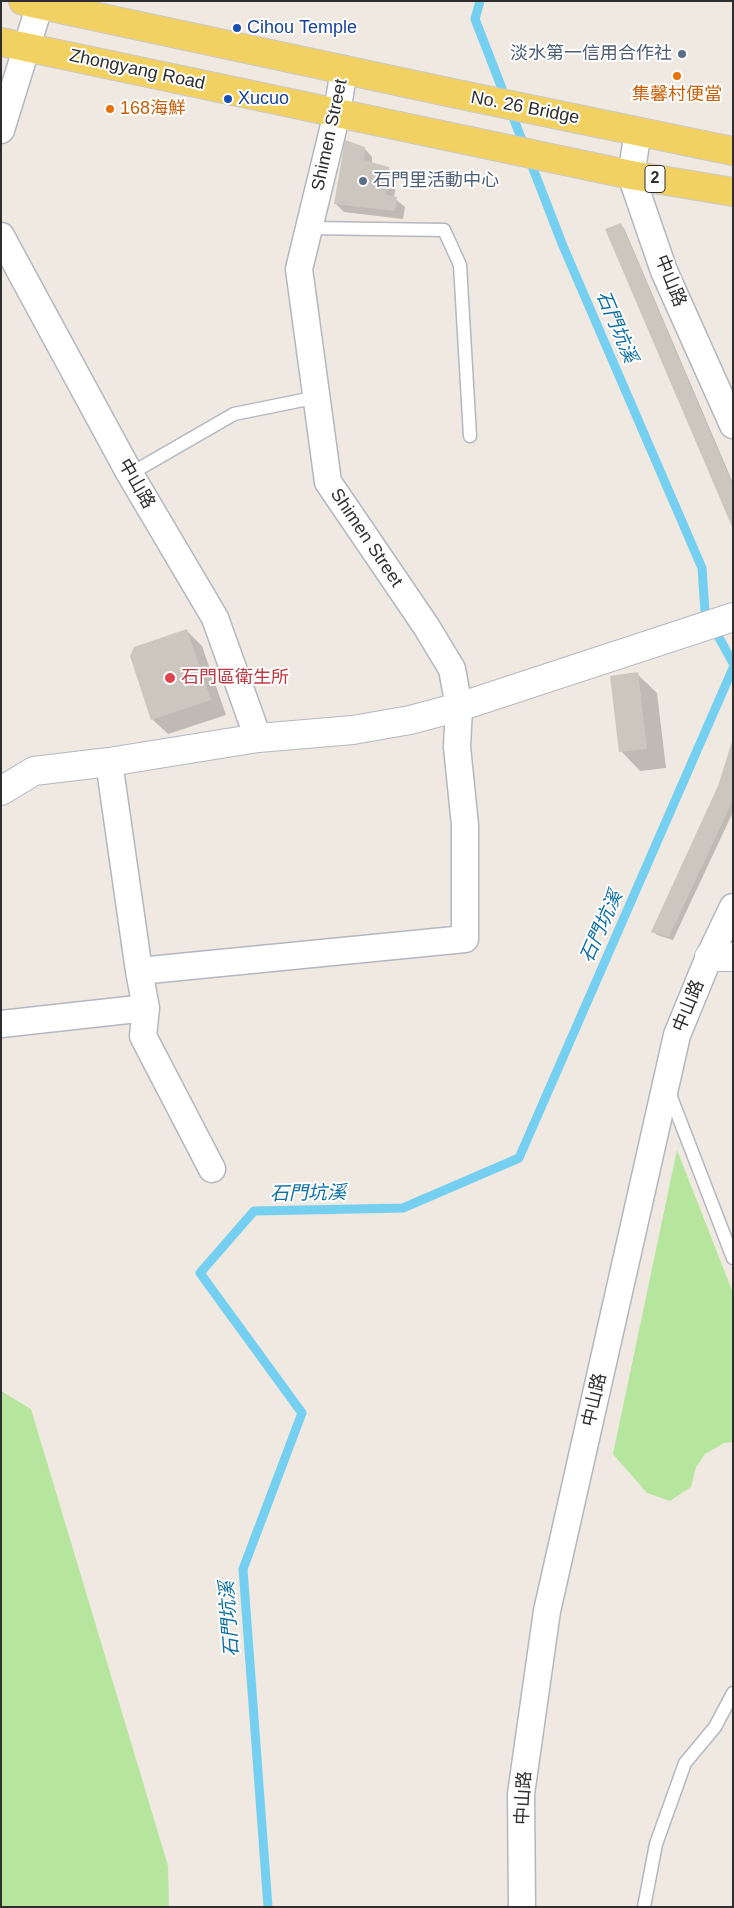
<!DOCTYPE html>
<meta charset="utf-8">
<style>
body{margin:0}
#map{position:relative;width:734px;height:1908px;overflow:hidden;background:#efe9e1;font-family:Arial,sans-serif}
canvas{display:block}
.frame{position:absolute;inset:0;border:2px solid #2e2e2e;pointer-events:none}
</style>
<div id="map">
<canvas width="734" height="1908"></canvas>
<div class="frame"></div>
</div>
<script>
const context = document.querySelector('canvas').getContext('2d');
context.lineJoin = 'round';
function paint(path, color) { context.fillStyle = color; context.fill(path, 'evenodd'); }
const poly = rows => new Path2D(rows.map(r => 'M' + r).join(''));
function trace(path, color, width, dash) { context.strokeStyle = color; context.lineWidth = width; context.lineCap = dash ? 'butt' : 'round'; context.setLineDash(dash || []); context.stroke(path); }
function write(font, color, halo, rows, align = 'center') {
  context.font = font + ' Arial,"Noto Sans TC",sans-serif'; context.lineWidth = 4; context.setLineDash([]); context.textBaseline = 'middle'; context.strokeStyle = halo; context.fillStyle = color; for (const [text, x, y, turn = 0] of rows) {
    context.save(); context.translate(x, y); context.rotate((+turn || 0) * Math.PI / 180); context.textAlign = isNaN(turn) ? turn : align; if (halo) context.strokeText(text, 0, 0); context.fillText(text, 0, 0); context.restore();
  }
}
const green = poly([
 [677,1150,733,1293,733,1442,724,1443,705,1454,696,1467,691,1487,670,1501,647,1493,613,1454],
 [1,1391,31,1409,168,1866,169,1907,1,1907]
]);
const shadow = poly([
 [364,148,372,157,372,164,389,169,397,177,394,198,405,207,403,219,344,212,335,203],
 [620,224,624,228,733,483,733,526],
 [187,631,202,646,226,715,168,734,152,719],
 [637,674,657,693,666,768,640,771,621,751],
 [733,741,733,812,673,940,657,935,653,931,719,786]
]);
const stream = poly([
 [480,1,475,19,563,246,702,568,705,612,733,663],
 [268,1907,243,1569,302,1413,200,1273,254,1211,403,1208,519,1158,733,668]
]);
const building = poly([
 [345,140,365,147,364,160,389,167,386,195,397,197,395,211,334,204],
 [621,223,733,486,733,529,605,229],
 [187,629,211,700,151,720,130,656,134,647],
 [638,672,647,749,619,752,610,676],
 [733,738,733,800,669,937,651,932,718,786]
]);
const service = poly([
 [309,228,444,230,460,265,470,436],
 [130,474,234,414,318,397],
 [669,1092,733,1258],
 [644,1907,656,1844,685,1763,715,1727,733,1693]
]);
const minor = poly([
 [1,130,40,4],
 [638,132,631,175,664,271,733,425],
 [1,236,130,474,215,618,258,738],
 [109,762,139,971,146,1008,143,1036,212,1169],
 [139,971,465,939,465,825,457,747,459,707,452,669,426,626,328,482,299,269,337,113,344,69],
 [1,1024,146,1008],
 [522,1907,521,1794,547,1611,677,1035,709,957,733,907]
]);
const tertiary = poly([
 [1,791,34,771,109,762,258,738,353,730,410,720,459,707,733,617],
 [709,957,733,957]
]);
const primary = poly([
 [23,1,457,94,733,151],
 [1,42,631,175,733,192]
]);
const markers = [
 [237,28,5,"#1a4fb4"],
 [682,54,5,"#5c6f8a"],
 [677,76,5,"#e8710a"],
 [228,99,5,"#1a4fb4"],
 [110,109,5,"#e8710a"],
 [363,181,5,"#5c6f8a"],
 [170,678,6,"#e0444e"]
];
const shields = [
 [655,179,20]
];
const shieldNames = [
 ["2",655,179]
];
const transitNames = [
 ["Cihou Temple",247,28],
 ["Xucuo",238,99]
];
const serviceNames = [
 ["淡水第一信用合作社",672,54],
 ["石門里活動中心",373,181,"left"]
];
const streetNames = [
 ["Zhongyang Road",137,70,12],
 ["No. 26 Bridge",525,108,11],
 ["Shimen Street",330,135,-78],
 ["中山路",670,281,68],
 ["中山路",136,484,60],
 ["Shimen Street",366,538,56],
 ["中山路",689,1006,-68],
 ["中山路",595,1400,-77],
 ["中山路",524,1798,-87]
];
const foodNames = [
 ["集馨村便當",677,95],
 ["168海鮮",120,109,"left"]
];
const healthNames = [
 ["石門區衛生所",181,678]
];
const waterNames = [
 ["石門坑溪",616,327,67],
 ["石門坑溪",602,927,-66],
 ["石門坑溪",308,1194,-1],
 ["石門坑溪",230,1619,-94]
];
paint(green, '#b6e59e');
paint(shadow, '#0003');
trace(stream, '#75cff0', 9);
paint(building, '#cbc7bf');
trace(service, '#b4b7c1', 15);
trace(minor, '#b4b7c1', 29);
trace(tertiary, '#b4b7c1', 30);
trace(primary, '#c9c9c9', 30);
trace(service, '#fff', 12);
trace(minor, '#fff', 26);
trace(tertiary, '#fff', 28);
trace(primary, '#f2d163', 28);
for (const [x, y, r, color] of markers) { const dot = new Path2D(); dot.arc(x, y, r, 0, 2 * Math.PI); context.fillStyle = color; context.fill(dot); trace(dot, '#fff', 2); }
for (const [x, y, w] of shields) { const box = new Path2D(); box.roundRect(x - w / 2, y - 13.5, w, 27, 4); context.fillStyle = '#fff'; context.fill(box); trace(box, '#2e2e2e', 1); }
write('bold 16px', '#2e2e2e', null, shieldNames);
write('18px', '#164399', '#fff', transitNames, 'left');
write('18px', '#4e5e75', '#fff', serviceNames, 'right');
write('18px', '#2e2e2e', '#fff', streetNames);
write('18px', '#c56008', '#fff', foodNames);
write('18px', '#be3a42', '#fff', healthNames, 'left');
write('italic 19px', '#0d6fa3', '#fff', waterNames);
</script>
